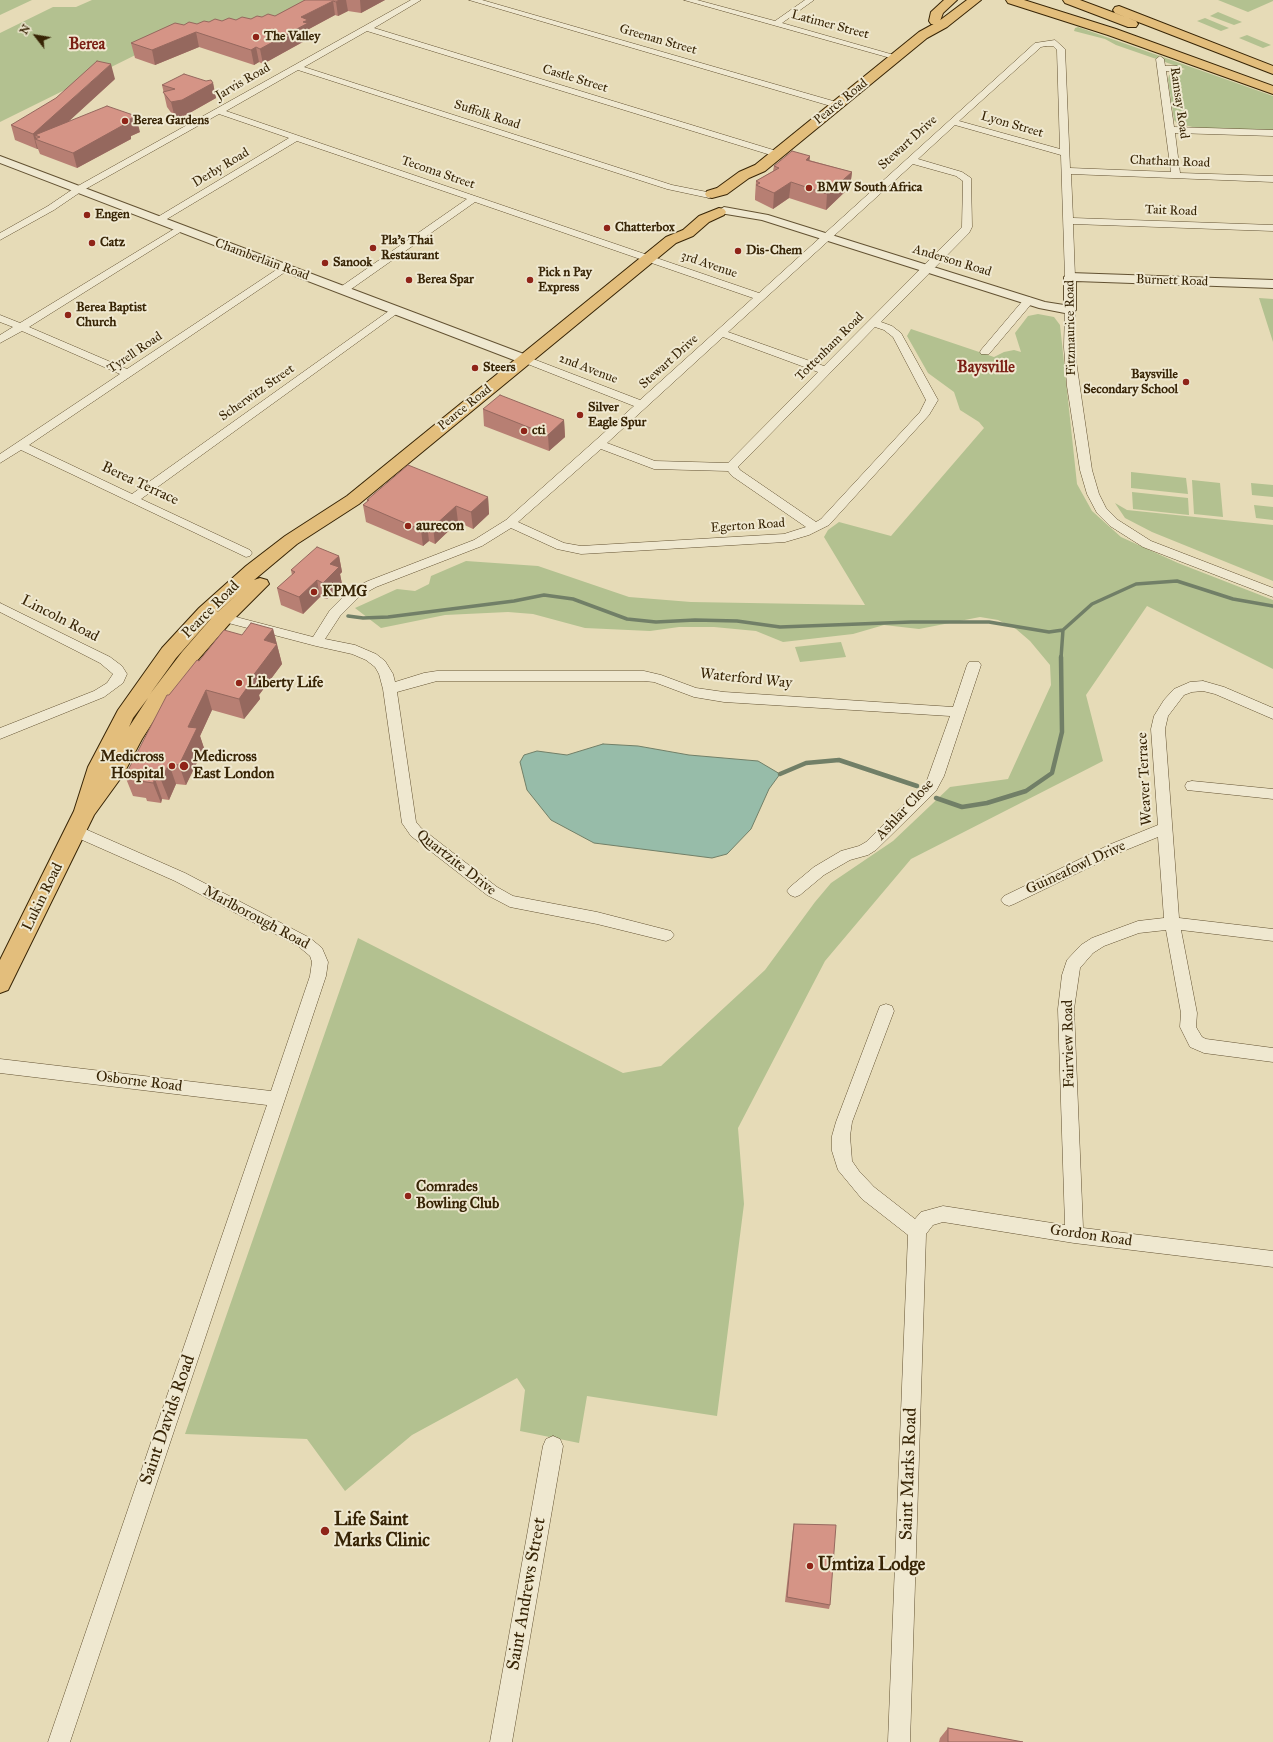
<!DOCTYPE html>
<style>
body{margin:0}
#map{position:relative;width:1273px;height:1742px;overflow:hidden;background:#e6dbb7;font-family:"IM FELL Great Primer",serif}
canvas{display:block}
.north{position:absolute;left:16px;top:16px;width:40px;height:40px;-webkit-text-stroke:3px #efe8d0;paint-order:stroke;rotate:301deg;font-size:11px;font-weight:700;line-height:16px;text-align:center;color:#372405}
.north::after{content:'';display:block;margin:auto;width:14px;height:18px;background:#372405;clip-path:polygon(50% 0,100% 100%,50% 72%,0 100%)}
</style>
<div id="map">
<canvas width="1273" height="1742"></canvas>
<div class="north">N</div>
</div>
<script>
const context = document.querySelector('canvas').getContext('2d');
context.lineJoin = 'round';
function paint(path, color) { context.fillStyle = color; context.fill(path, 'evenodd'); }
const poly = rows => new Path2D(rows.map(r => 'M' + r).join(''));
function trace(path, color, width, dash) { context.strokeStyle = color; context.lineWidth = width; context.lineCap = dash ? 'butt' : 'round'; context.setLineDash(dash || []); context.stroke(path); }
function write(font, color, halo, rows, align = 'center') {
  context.font = font + ' "IM FELL Great Primer",serif'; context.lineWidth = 4; context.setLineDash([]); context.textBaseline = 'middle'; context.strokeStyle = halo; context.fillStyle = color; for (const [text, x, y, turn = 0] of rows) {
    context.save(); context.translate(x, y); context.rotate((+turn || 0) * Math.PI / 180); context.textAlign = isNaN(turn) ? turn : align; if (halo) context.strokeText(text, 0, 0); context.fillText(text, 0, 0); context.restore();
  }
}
const green = poly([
 [0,0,32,0,0,15],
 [92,0,315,0,281,22,186,30,0,122,0,33,53,7,76,7],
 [1218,0,1273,0,1273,1,1248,12],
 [1218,12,1242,22,1234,25,1210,16],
 [1205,18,1229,28,1221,31,1197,21],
 [1078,27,1273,96,1273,131,1196,128,1177,123,1174,120,1168,80,1169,75,1185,69,1116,45,1105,39,1074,31,1075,28],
 [1247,35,1271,45,1263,48,1239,38],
 [1259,298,1273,299,1273,342],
 [1038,314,1054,317,1060,325,1077,484,1092,511,1121,537,1178,563,1273,600,1273,669,1147,606,1086,695,1103,761,911,859,825,961,738,1128,744,1204,717,1416,587,1396,579,1443,520,1431,525,1390,517,1378,412,1435,345,1491,307,1439,185,1434,358,938,623,1073,661,1066,765,970,815,902,831,883,893,841,950,787,1008,779,1051,685,1050,665,1030,641,1016,629,998,620,980,617,919,629,884,625,853,634,783,642,756,631,714,627,679,627,650,631,585,628,533,614,508,612,445,615,381,628,355,608,397,589,415,591,429,584,431,576,466,561,538,566,629,597,691,602,865,605,824,537,828,530,839,522,891,536,984,428,979,422,960,410,954,392,928,373,907,336,911,329,994,357,1004,352,1014,350,1021,352,1015,333,1028,316],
 [1131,472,1186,478,1188,494,1131,488],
 [1192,480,1220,483,1223,517,1194,514],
 [1251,483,1273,485,1273,497,1252,495],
 [1132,492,1188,498,1189,515,1133,509],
 [1115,503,1127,510,1273,525,1273,581,1152,532,1125,518],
 [1254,505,1273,507,1273,520,1256,518],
 [841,642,846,657,800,662,795,647]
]);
const water = poly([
 [603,744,638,746,689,755,758,761,780,774,769,789,751,829,727,854,712,858,594,843,551,820,527,790,520,762,524,755,537,751,567,755,603,744]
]);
const streamFar1 = poly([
 [348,616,363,618,388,617,514,601,544,595,573,599,627,619,656,622,695,620,737,621,780,627,911,622,989,622,1049,632,1063,630],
 [1061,658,1063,630,1092,604,1136,584,1177,581,1233,599,1273,606]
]);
const stream = poly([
 [780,774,806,763,839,760,917,786],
 [936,798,962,807,987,803,1026,791,1052,773,1062,732,1061,657]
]);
const minor = poly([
 [411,0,421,0,374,28,780,152,782,154,780,156,774,156,367,31,304,67,672,185,712,193,714,195,709,198,667,189,298,70,226,111,759,293,1035,43,1055,40,1065,49,1070,168,1171,172,1156,59,1160,56,1164,59,1165,66,1177,66,1181,69,1177,72,1166,71,1174,127,1273,130,1273,136,1175,133,1180,173,1273,176,1273,182,1071,174,1073,218,1273,225,1273,231,1073,224,1075,277,1070,280,1065,277,1061,155,955,125,918,159,962,172,971,178,972,227,969,233,881,322,892,326,901,333,938,400,929,415,829,525,809,535,785,542,581,554,557,549,511,528,482,546,376,587,360,596,340,616,325,639,355,645,376,654,385,661,393,674,395,682,424,673,437,671,644,671,661,675,696,688,724,692,953,707,967,665,969,662,979,662,981,665,944,776,936,791,876,850,868,855,850,860,824,875,800,895,795,897,790,895,787,891,790,887,814,867,841,851,859,846,866,842,926,783,950,716,724,702,694,697,654,682,644,681,437,681,397,692,416,822,421,828,497,887,513,896,597,912,671,931,674,935,671,939,666,941,597,924,510,907,487,895,411,836,402,823,383,689,379,674,375,667,366,660,352,654,316,646,213,619,208,618,207,615,208,612,213,611,313,637,330,610,350,590,368,581,474,540,506,520,634,406,520,361,519,359,520,357,528,357,640,400,753,298,475,202,347,292,339,292,338,290,339,288,467,199,297,141,162,222,156,222,154,220,156,218,289,138,219,114,82,191,54,210,0,240,0,233,48,206,76,187,411,0],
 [1046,46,1053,46,1057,50,1060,149,959,121,1041,47,1046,46],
 [913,164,956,176,963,181,962,227,824,366,728,332,913,164],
 [875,327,884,330,893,337,926,400,920,412,821,519,816,522,740,470,738,467,875,327],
 [723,337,818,372,728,463,655,461,607,443,723,337],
 [601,449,654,469,728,471,732,476,806,527,784,534,581,546,564,543,518,522,601,449],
 [469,0,482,0,840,103,841,105,840,107,834,107,469,0],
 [684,0,697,0,775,21,805,0,814,0,782,23,901,57,897,60,894,59,684,0],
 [179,226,184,229,182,231,29,327,127,369,282,266,286,265,291,268,29,445,132,494,393,308,397,307,402,310,141,499,250,550,252,553,250,556,246,557,21,450,0,463,0,454,120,374,22,331,0,343,0,335,13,327,0,322,0,315,20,323,179,226],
 [1029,297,1034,300,1033,302,989,354,981,354,980,352,981,350,1025,298,1029,297],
 [1070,307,1075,310,1074,347,1092,470,1099,494,1106,508,1118,520,1151,541,1273,588,1273,597,1143,547,1110,526,1097,513,1087,494,1080,470,1067,386,1064,347,1065,310,1070,307],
 [0,603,110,657,122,666,127,674,123,683,104,697,0,739,0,728,94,691,107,683,113,674,100,663,0,612,0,603],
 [1203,681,1224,687,1273,708,1273,719,1215,694,1203,691,1192,692,1184,695,1168,716,1165,729,1179,918,1273,929,1273,941,1181,930,1197,1013,1196,1027,1202,1037,1206,1039,1273,1048,1273,1062,1204,1053,1190,1047,1180,1027,1181,1013,1166,930,1139,933,1104,946,1093,953,1080,968,1074,1009,1083,1228,1273,1251,1273,1267,1074,1243,943,1222,933,1225,926,1234,910,1742,888,1742,908,1235,862,1199,838,1170,832,1151,832,1136,836,1122,878,1011,880,1006,886,1004,892,1006,894,1011,852,1122,850,1136,852,1161,859,1171,874,1187,915,1219,921,1212,943,1206,1065,1225,1058,1009,1062,975,1067,960,1081,945,1092,938,1138,921,1164,918,1158,837,1121,852,1014,904,1009,906,1004,904,1001,900,1004,896,1111,844,1158,825,1151,729,1154,716,1164,700,1174,689,1190,682,1203,681],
 [1192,781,1273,789,1273,799,1187,790,1185,786,1187,782,1192,781],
 [76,825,185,873,310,938,322,948,328,962,326,976,285,1099,70,1742,48,1742,267,1105,0,1073,0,1059,271,1091,310,976,312,962,310,956,298,946,175,881,71,835,69,831,71,827,76,825],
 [553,1436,560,1439,563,1446,512,1742,490,1742,543,1446,546,1439,553,1436]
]);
const tertiary = poly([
 [0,156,529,356,531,359,524,363,519,362,0,163,0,156],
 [724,207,768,215,1045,302,1064,305,1064,277,1070,273,1273,280,1273,288,1076,281,1076,310,1070,314,1039,308,762,220,720,213,718,211,724,207]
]);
const primary = poly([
 [967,0,981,0,947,27,927,38,765,171,749,178,727,194,712,198,707,197,705,194,707,191,717,188,739,172,755,165,919,32,939,21,967,0],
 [719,208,724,209,726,212,724,215,709,222,693,236,676,243,359,504,297,544,254,580,260,578,267,580,269,584,230,623,196,662,163,706,142,739,123,775,94,815,8,990,0,993,0,960,74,811,88,767,118,710,162,648,199,608,246,566,285,536,347,496,666,237,683,230,699,216,719,208],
 [238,594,216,613,182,652,150,694,176,658,213,616,238,594],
 [148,698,129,727,133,718,148,698]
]);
const trunk = poly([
 [944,0,957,0,943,13,939,24,931,24,929,21,931,12,944,0],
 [1006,0,1024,0,1116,29,1273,86,1273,94,1108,35,1008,3,1006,0],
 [1063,0,1080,0,1136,21,1138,24,1136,27,1128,27,1065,3,1063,0],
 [1119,6,1273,66,1273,74,1115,13,1113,10,1115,7,1119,6]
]);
const wall = poly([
 [305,0,385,0,361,13,348,11,338,16,335,15,309,29,310,38,263,64,259,62,254,65,199,47,155,65,135,58,131,43,184,25,197,24,209,22,236,20,251,19,275,16],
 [115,79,68,122,140,132,131,136,131,139,77,168,40,154,38,149,37,149,15,140,11,125],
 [213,83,216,98,186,115,175,118,167,107,162,85],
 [810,156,809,160,852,172,850,187,826,210,789,198,773,209,755,200,755,197,756,181,773,171,774,166],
 [483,409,564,420,565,437,549,451,484,426],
 [488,497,489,514,473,529,458,522,435,544,429,541,423,546,366,522,363,505,367,502,367,500],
 [339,556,342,572,340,574,342,584,327,599,320,597,303,614,281,605,277,588,292,575,291,570],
 [273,629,282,664,259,695,260,699,244,719,212,710,200,736,204,748,186,785,176,784,169,800,162,799,161,803,147,801,146,798,133,796,125,776,169,695,199,661,242,635],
 [794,1524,830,1605,829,1609,785,1602,793,1529],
 [948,1728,1023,1742,939,1742,940,1738]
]);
const shadedWall = poly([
 [339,0,346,0,348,11,338,16,336,2],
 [360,0,385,0,361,13],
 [333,1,335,15,309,29,310,38,263,64,260,49,301,17],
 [196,32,199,47,155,65,152,50],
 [256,47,259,62,254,65,251,50],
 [111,64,115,79,45,143,40,137,35,135,37,140,35,139,38,149,37,149,33,134],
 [213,83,216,98,186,115,175,118,171,102],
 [136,116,140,132,131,136,131,139,77,168,73,153,124,122],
 [810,156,808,172,806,160],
 [852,172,850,187,826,210,827,194],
 [791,182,789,198,773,209,774,193],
 [564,420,565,437,549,451,548,435],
 [488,497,489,514,473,529,471,512],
 [456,506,458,522,435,544,433,527],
 [427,524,429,541,423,546,421,530],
 [339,556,342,572,340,574,342,584,327,599,323,583,330,564],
 [317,580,320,597,303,614,299,597],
 [273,629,282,664,259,695,260,699,244,719,239,699,252,677,264,640],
 [206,690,212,710,200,736,204,748,186,785,179,765,188,727],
 [169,764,176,784,169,800,161,780],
 [155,779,162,799,161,803,153,783]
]);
const building = poly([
 [305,0,339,0,336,2,333,1,301,17,308,20,303,22,308,23,260,49,256,47,251,50,196,32,152,50,131,43,175,23,184,25,189,22,197,24,204,21,209,22,215,19,222,21,229,18,236,20,242,17,251,19,257,16,262,17,268,14,275,16,305,0],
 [97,61,111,64,33,134,11,125,56,98,97,61],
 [184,74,206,81,211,80,213,83,182,100,171,102,163,92,175,89,162,85,184,74],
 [107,106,136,116,124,122,127,123,73,153,35,139,40,137,35,135,107,106],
 [792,151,810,156,806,160,852,172,827,194,791,182,774,193,756,185,760,183,756,181,779,168,774,166,792,151],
 [500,395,564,420,548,435,483,409,500,395],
 [408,465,488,497,471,512,456,506,433,527,427,524,421,530,363,505,369,500,367,500,408,465],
 [317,547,339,556,330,564,339,567,323,583,317,580,299,597,277,588,295,572,291,570,317,547],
 [251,623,273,629,264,640,277,644,252,677,254,678,239,699,206,690,188,727,197,728,179,765,169,764,161,780,155,779,153,783,140,781,141,778,125,776,167,695,169,695,197,660,199,661,224,630,242,635,251,623],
 [794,1524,836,1525,830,1605,787,1597,794,1524],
 [948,1728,1023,1742,948,1742,948,1728]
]);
const markers = [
 [256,37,4,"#8f2418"],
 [125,121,4,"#8f2418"],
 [809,188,4,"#8f2418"],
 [87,215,4,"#8f2418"],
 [607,228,4,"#8f2418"],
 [92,243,4,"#8f2418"],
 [373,248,4,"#8f2418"],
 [738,251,4,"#8f2418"],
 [325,263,4,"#8f2418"],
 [409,280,4,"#8f2418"],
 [530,280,4,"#8f2418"],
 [68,315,4,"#8f2418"],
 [475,368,4,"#8f2418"],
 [1186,382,4,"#8f2418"],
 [580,415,4,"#8f2418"],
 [524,431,4,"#8f2418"],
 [408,526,4,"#8f2418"],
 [314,592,4,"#8f2418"],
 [239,683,4,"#8f2418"],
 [172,766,4,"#8f2418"],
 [184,766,5,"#8f2418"],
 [408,1196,4,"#8f2418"],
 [325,1531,5,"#8f2418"],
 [810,1566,4,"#8f2418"]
];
const farStreetnames = [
 ["Latimer Street",830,25,15],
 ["Greenan Street",658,40,16],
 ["Castle Street",575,79,17],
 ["Jarvis Road",243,82,-30],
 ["Pearce Road",841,102,-39],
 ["Ramsay Road",1179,103,82],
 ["Suffolk Road",487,115,18],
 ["Lyon Street",1012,125,16],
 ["Stewart Drive",908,143,-42],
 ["Chatham Road",1170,162,2],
 ["Derby Road",221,168,-31],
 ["Tecoma Street",438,173,19],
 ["Tait Road",1171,211,2],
 ["Chamberlain Road",262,260,20],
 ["Anderson Road",952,261,17],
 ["3rd Avenue",709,265,19],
 ["Burnett Road",1172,281,2],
 ["Fitzmaurice Road",1071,328,-91],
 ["Tottenham Road",830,347,-45],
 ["Tyrell Road",135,353,-34],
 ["Stewart Drive",669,362,-42],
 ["2nd Avenue",588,369,21],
 ["Scherwitz Street",257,393,-35],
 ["Pearce Road",465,408,-39],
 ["Egerton Road",748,526,-4]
];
const farPoinames = [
 ["The Valley",264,37],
 ["Berea Gardens",133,121],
 ["BMW South Africa",817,188],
 ["Engen",95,215],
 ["Chatterbox",615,228],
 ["Pla's Thai",381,241],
 ["Restaurant",381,256],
 ["Catz",100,243],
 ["Dis-Chem",746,251],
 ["Sanook",333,263],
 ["Pick n Pay",538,273],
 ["Express",538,288],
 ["Berea Spar",417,280],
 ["Berea Baptist",76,308],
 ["Church",76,323],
 ["Steers",483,368],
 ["Baysville",1178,375,"right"],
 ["Secondary School",1178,390,"right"],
 ["Silver",588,408],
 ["Eagle Spur",588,423],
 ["cti",532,431]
];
const streetNames = [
 ["Berea Terrace",140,484,25],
 ["Pearce Road",211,610,-45],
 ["Lincoln Road",60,619,27],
 ["Waterford Way",746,679,6],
 ["Weaver Terrace",1145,779,-93],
 ["Ashlar Close",905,810,-47],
 ["Quartzite Drive",456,863,38],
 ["Guineafowl Drive",1076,868,-25],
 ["Lukin Road",43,897,-64],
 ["Marlborough Road",256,918,28],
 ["Fairview Road",1069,1044,-91],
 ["Osborne Road",139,1082,7],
 ["Gordon Road",1091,1236,8]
];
const poiNames = [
 ["aurecon",416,526],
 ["KPMG",322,592],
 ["Liberty Life",247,683],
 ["Medicross",164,757,"right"],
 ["Hospital",164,774,"right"],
 ["Medicross",193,757],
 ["East London",193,774],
 ["Comrades",416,1187],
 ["Bowling Club",416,1204]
];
const farDistrictnames = [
 ["Berea",87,45],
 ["Baysville",986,368]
];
const nearStreetnames = [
 ["Saint Davids Road",168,1420,-71],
 ["Saint Marks Road",909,1474,-88],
 ["Saint Andrews Street",527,1594,-80]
];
const nearPoinames = [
 ["Life Saint",334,1521],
 ["Marks Clinic",334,1542],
 ["Umtiza Lodge",818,1566]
];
paint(green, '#b3c190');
paint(water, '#97bca9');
trace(water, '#717f67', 1);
trace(streamFar1, '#717f67', 3.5);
trace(stream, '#717f67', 4.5);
trace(minor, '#635232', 1);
trace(tertiary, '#635232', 2);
trace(primary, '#372405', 2);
trace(trunk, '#372405', 2);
paint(minor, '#efe8d0');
paint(tertiary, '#efe8d0');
paint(primary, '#e3be7c');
paint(trunk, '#e3be7c');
paint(wall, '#b77f73');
paint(shadedWall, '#95685e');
paint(building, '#d59486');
trace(building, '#95685e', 1);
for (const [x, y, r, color] of markers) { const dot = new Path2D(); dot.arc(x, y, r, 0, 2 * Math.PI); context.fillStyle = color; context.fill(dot); trace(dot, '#efe8d0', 1.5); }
write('13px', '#372405', '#efe8d0', farStreetnames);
write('bold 13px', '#372405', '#efe8d0', farPoinames, 'left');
write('15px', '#372405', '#efe8d0', streetNames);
write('bold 15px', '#372405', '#efe8d0', poiNames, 'left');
write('bold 16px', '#7a1f14', '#efe8d0', farDistrictnames);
write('18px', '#372405', '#efe8d0', nearStreetnames);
write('bold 18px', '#372405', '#efe8d0', nearPoinames, 'left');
</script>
